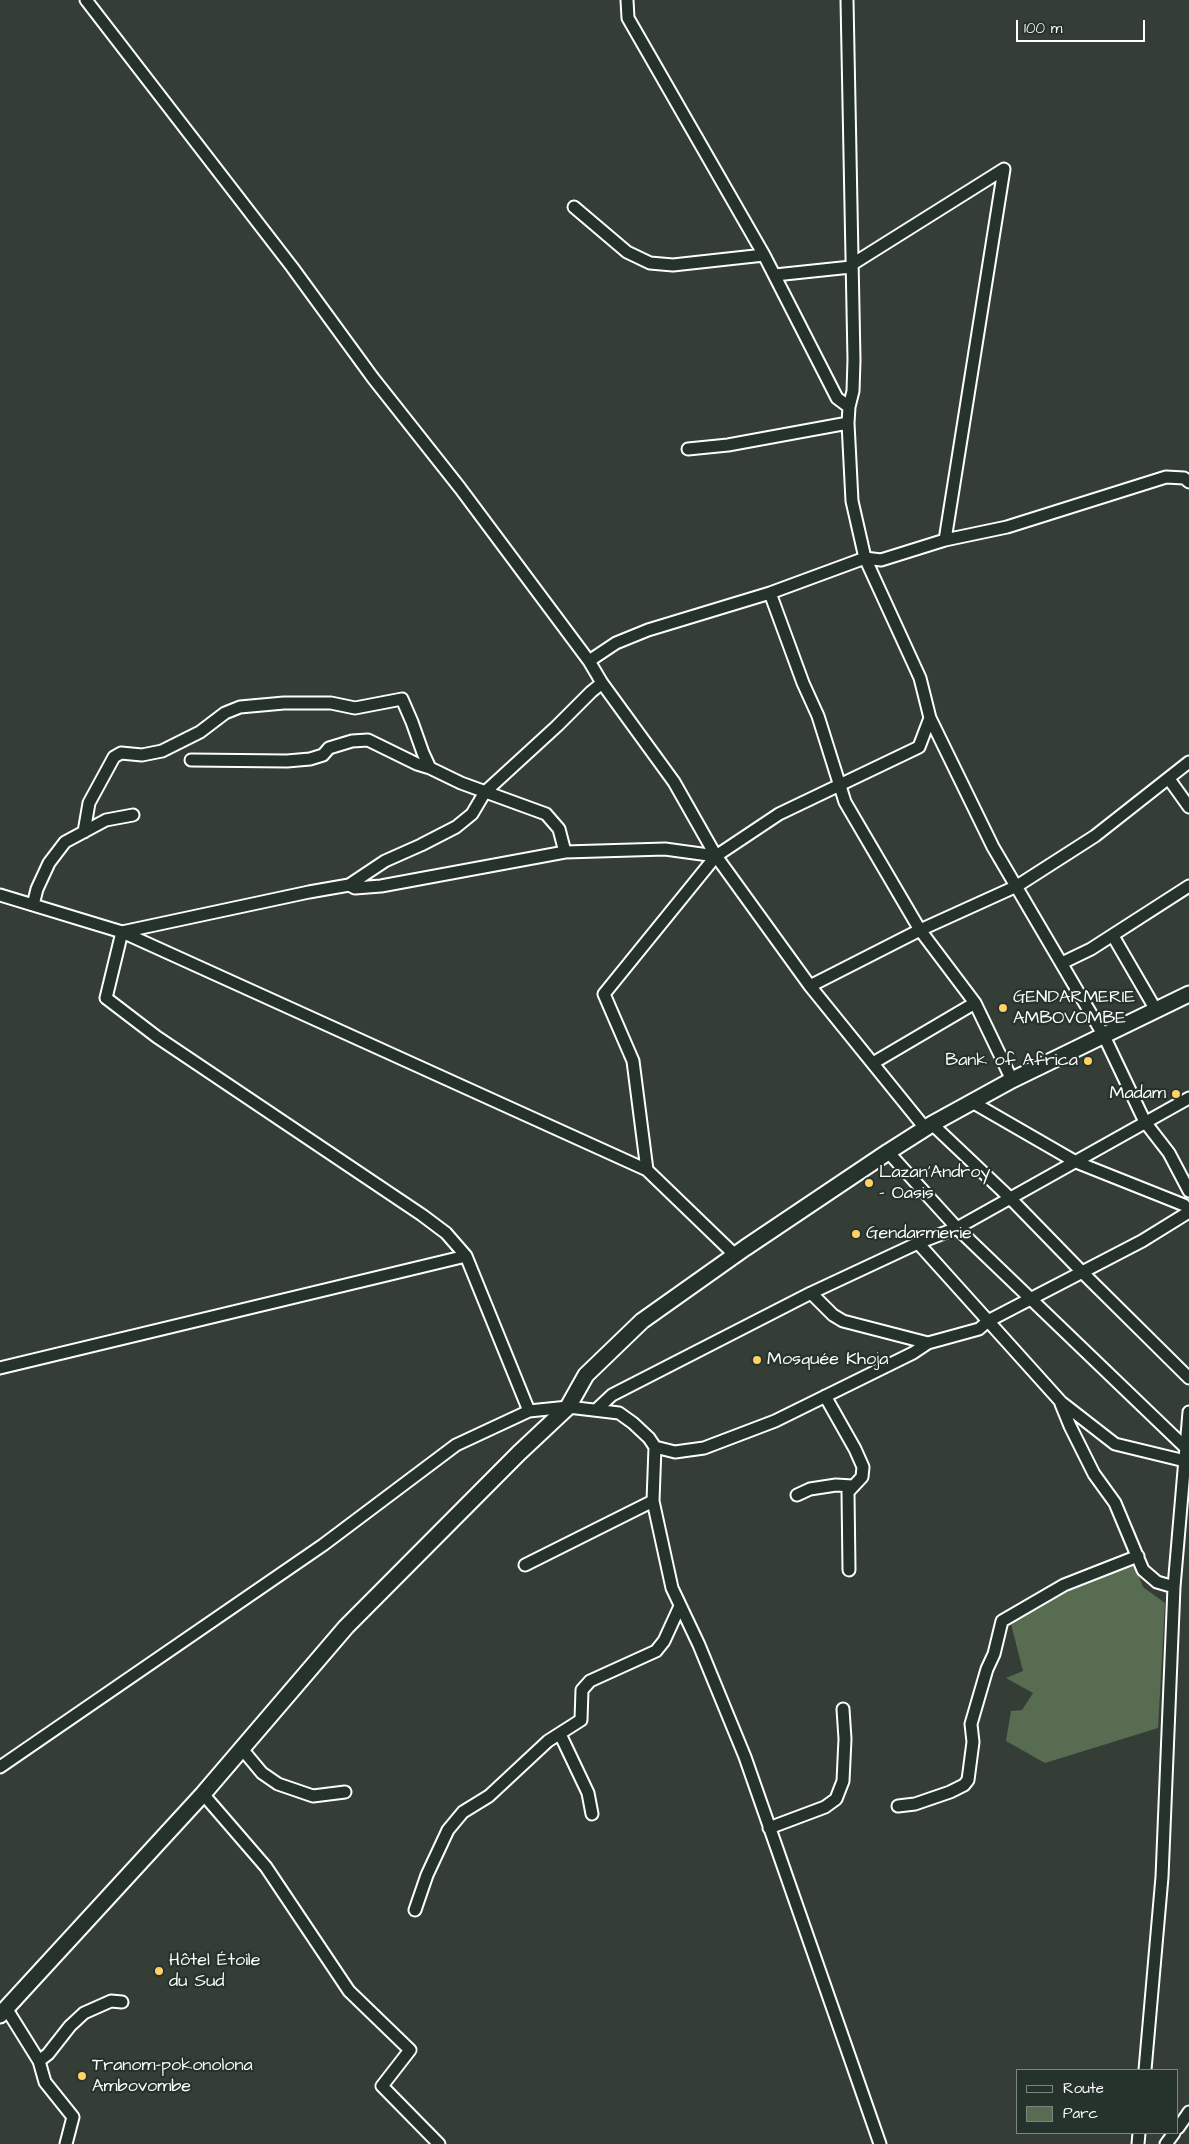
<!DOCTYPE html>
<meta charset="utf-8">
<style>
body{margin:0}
#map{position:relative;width:1189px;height:2144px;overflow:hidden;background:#353e36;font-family:"Architects Daughter",sans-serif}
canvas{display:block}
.legend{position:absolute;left:1016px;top:2069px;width:162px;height:65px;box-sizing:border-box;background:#26332d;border:1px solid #7d8581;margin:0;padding:6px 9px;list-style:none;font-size:15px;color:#fff}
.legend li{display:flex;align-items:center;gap:10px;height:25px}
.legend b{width:25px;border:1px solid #7d8581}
.scale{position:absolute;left:1016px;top:20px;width:129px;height:22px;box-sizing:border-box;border:2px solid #fff;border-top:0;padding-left:6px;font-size:15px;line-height:18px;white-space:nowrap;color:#fff;-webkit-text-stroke:4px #26332d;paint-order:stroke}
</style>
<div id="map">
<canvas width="1189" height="2144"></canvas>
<ul class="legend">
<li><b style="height:6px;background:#26332d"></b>Route</li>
<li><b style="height:14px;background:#576c50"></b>Parc</li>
</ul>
<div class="scale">100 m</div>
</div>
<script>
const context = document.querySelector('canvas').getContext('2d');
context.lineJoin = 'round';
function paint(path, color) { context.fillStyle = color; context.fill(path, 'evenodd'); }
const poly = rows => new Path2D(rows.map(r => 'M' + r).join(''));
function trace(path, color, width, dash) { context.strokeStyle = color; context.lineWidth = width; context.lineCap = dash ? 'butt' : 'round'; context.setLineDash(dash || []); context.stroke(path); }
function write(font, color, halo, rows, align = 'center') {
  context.font = font + ' "Architects Daughter",sans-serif'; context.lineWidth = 4.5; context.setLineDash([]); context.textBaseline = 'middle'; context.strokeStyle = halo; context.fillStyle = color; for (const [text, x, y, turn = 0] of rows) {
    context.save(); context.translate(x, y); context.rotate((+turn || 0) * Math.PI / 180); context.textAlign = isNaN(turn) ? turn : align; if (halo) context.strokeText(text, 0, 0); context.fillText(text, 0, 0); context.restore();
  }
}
const green = poly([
 [1134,1563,1143,1587,1165,1603,1158,1728,1045,1763,1006,1741,1011,1711,1022,1710,1033,1693,1006,1678,1023,1671,1010,1620,1065,1589]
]);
const minor = poly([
 [86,0,292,267,373,378,460,488,589,661,602,683,674,782,716,856,810,986,925,1128],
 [627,0,628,18,764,255,837,398,849,407],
 [847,0,854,360,853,391,849,407,848,423,852,501,865,558,920,678,930,718,993,847,1104,1036,1145,1122,1169,1153,1189,1191],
 [574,207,627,252,650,263,673,265,764,255],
 [851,265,1004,169,945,540],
 [775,275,851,267],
 [688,449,728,445,848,423],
 [770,593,803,683,818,716,845,802,920,930,975,1003,1012,1080],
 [589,661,616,643,648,630,770,593,865,558,881,560,945,540,1007,527,1166,477,1184,478,1189,482],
 [191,760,287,761,310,759,323,755,329,748,352,741,368,740,417,764,430,768],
 [1169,779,1189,807],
 [84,832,89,803,114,757,121,753,142,755,162,751,200,732,225,713,240,707,284,703,331,703,355,708,402,699,412,722,423,753,430,768,461,783,546,814,559,829,565,852],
 [349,885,355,888,381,886,565,852,665,849,716,856],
 [0,895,122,932,647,1170,735,1255],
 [33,905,37,889,49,863,65,842,106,820,133,815],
 [1113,936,1156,1010],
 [1062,963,1091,949,1189,886],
 [810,986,920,930,1017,886,1095,836,1189,762],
 [873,1063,975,1003],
 [972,1102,1076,1162,1184,1205],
 [932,1124,1009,1197,1082,1272,1189,1378],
 [888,1152,957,1228,1186,1448],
 [647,1170,633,1061,604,994,716,856,779,814,919,747,930,718],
 [918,1243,1061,1402,1115,1444,1189,1462],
 [811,1293,833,1315,843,1321,928,1343],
 [0,1368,466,1256],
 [825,1396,855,1449,863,1467,862,1477,848,1492,849,1570],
 [1061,1404,1070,1426,1094,1474,1115,1503,1143,1570,1157,1582,1174,1587],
 [597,1409,612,1395,811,1293,918,1243,957,1228,1189,1098],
 [529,1411,466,1256,446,1233,422,1215,157,1037,106,998,122,932,309,892,349,885,385,861,421,845,456,827,472,814,485,792,557,726,591,692,602,683],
 [655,1447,675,1452,704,1448,775,1421,913,1353,928,1343,979,1329,988,1321,1142,1241,1189,1212],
 [797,1495,810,1489,836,1485,852,1486],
 [525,1565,653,1501],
 [560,1734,588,1793,592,1814],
 [242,1749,262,1773,278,1784,313,1796,345,1792],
 [0,1767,323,1545,456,1445,529,1411,568,1407,619,1413,633,1423,649,1438,655,1447,653,1501,672,1588,699,1645,745,1757,880,2144],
 [203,1794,266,1867,349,1991,410,2050,382,2086,439,2144],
 [898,1806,915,1804,950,1792,964,1785,968,1780,973,1742,971,1724,987,1669,994,1654,1002,1621,1064,1585,1138,1556],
 [769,1828,825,1807,836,1799,843,1781,845,1739,843,1709],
 [415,1910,427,1875,448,1830,463,1812,489,1796,548,1741,581,1720,582,1690,590,1681,656,1651,664,1641,680,1606],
 [6,2008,39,2061,48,2054,70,2026,84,2013,111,2001,122,2002],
 [39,2061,45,2082,73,2117,66,2144],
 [1145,2070,1162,1877,1174,1587,1189,1412],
 [1178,2128,1189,2112],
 [1138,2144,1139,2133],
 [1166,2144,1174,2133]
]);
const major = poly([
 [0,2015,203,1794,346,1627,519,1453,568,1407,586,1375,642,1321,745,1248,888,1152,932,1124,1012,1080,1189,994]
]);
const markers = [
 [1003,1008,5,"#ffd166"],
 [1088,1061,5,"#ffd166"],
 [1176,1094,5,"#ffd166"],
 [869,1183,5,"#ffd166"],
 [856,1234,5,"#ffd166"],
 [757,1360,5,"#ffd166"],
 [159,1971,5,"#ffd166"],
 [82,2076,5,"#ffd166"]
];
const poiNames = [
 ["GENDARMERIE",1013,998],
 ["AMBOVOMBE",1013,1019],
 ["Bank of Africa",1078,1061,"right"],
 ["Madam",1166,1094,"right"],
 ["Lazan'Androy",879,1173],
 ["- Oasis",879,1194],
 ["Gendarmerie",866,1234],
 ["Mosquée Khoja",767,1360],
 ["Hôtel Étoile",169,1961],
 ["du Sud",169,1982],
 ["Tranom-pokonolona",92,2066],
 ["Ambovombe",92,2087]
];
paint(green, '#576c50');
trace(minor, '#fff', 15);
trace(major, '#fff', 19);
trace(minor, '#26332d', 11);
trace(major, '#26332d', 15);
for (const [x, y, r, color] of markers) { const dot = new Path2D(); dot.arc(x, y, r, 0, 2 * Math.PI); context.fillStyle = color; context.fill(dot); trace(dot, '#26332d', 2); }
write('18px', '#fff', '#26332d', poiNames, 'left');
</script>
